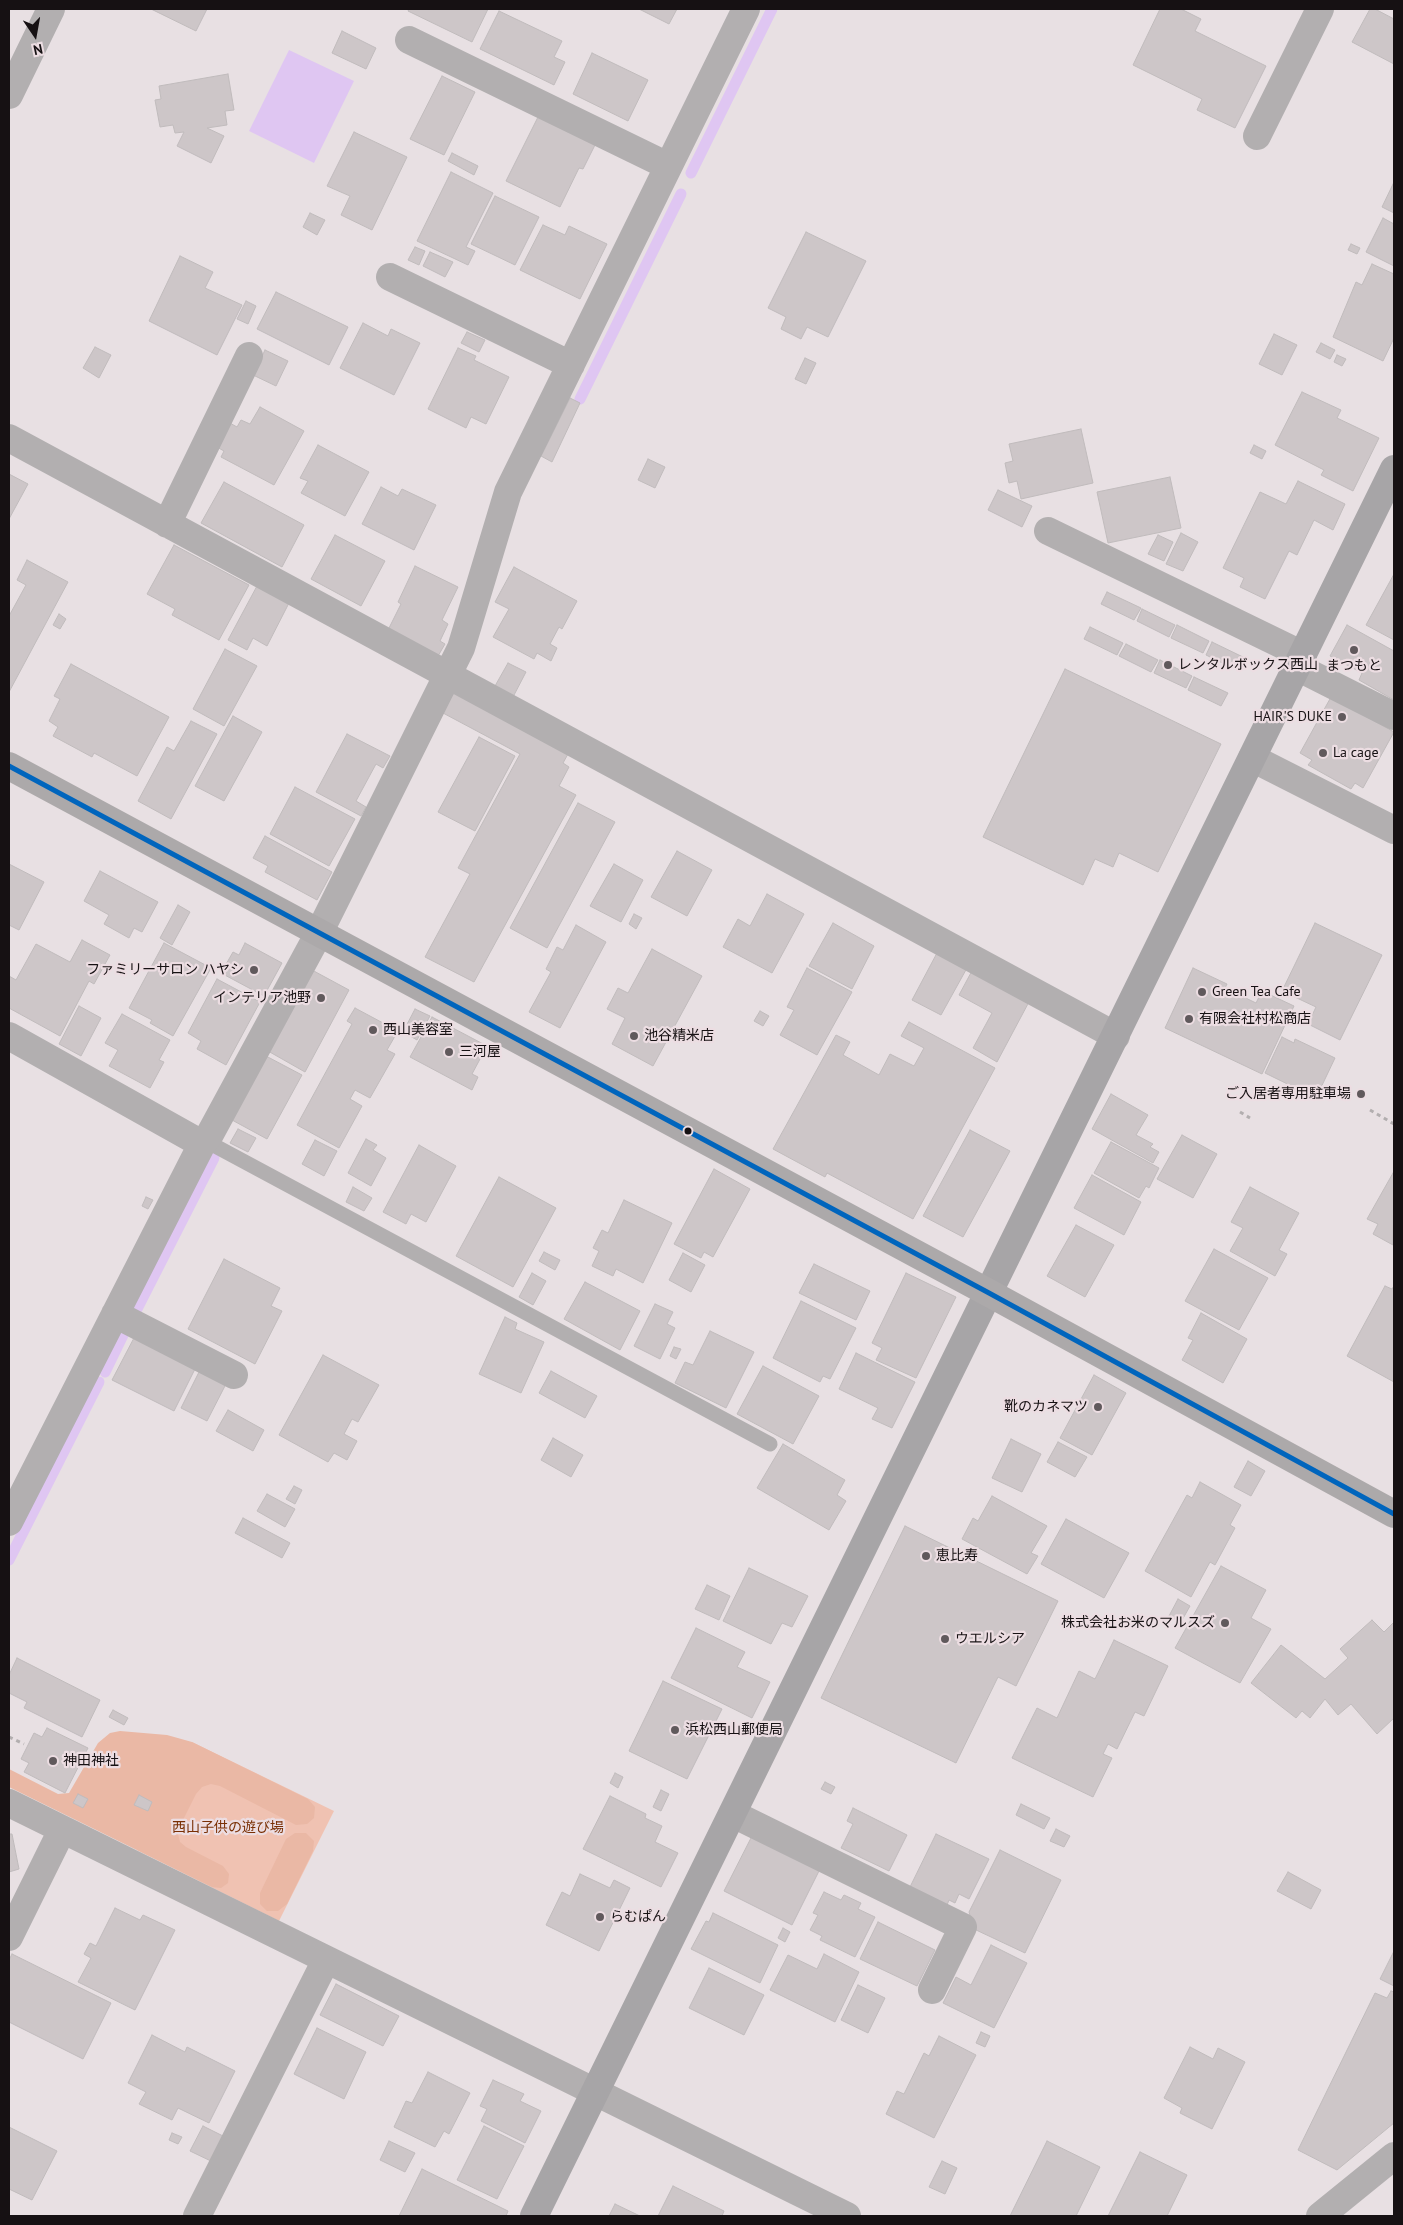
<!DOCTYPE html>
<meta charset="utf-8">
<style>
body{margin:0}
#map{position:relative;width:1403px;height:2225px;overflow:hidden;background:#e8e0e3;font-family:"PT Sans",sans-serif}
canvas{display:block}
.frame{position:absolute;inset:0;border:10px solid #161113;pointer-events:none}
.north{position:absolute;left:10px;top:10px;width:50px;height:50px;-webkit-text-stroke:4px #ecdde2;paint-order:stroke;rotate:168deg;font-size:14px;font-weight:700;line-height:20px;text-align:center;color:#161113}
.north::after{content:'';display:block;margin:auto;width:18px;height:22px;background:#161113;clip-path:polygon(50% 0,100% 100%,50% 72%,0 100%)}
</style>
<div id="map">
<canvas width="1403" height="2225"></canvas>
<div class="frame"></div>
<div class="north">N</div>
</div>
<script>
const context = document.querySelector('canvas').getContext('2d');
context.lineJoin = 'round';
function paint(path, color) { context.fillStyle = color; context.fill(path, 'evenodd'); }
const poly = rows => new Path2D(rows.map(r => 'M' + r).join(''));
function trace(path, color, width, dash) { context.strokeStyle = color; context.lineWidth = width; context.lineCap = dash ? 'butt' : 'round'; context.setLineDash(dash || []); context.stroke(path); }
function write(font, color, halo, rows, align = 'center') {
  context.font = font + ' "PT Sans","Noto Sans JP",sans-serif'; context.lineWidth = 4.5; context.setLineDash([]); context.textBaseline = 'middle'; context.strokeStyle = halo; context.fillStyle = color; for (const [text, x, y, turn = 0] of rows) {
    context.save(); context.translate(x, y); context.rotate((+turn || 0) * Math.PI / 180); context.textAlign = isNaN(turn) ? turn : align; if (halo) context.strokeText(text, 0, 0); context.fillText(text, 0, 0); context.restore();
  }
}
const green = poly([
 [192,1742,334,1811,279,1921,137,1850]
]);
const forest = poly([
 [120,1731,167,1735,192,1742,308,1799,315,1807,314,1818,307,1824,296,1825,220,1786,211,1784,202,1787,196,1794,180,1826,178,1834,180,1842,186,1847,223,1866,229,1874,228,1883,221,1888,212,1887,9,1787,9,1769,58,1794,69,1793,98,1743,110,1733],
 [295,1833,306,1833,314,1841,313,1851,287,1904,278,1911,267,1911,260,1904,260,1893,286,1839]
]);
const water = poly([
 [289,50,354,81,314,163,249,131]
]);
const stream = poly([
 [691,173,772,9],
 [580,399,681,194],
 [137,1309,214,1158],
 [105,1372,123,1335],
 [9,1560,99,1382]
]);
const building = poly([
 [151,9,207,9,196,31,151,9],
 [409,9,488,9,472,42,408,11,409,9],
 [639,9,677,9,669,24,639,9],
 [1160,9,1181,9,1201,19,1195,31,1266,66,1235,128,1197,110,1202,99,1133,65,1160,9],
 [1370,9,1375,9,1394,19,1394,64,1352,42,1370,9],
 [499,11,562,41,554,57,565,62,554,85,480,49,499,11],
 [342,31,376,48,366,69,332,53,342,31],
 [592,53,648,80,628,121,573,94,592,53],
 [228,74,234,110,225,111,227,125,207,128,224,136,211,163,177,146,184,132,175,133,173,125,160,127,155,100,161,99,159,86,228,74],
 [442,76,475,92,444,155,410,139,442,76],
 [539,115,596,143,583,169,579,168,560,207,506,181,539,115],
 [354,132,407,157,372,230,341,215,350,196,327,186,354,132],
 [452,153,478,166,474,175,448,161,452,153],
 [451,172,493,193,466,247,475,251,468,265,417,241,451,172],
 [1394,182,1394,213,1382,207,1394,182],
 [495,196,539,217,515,265,471,244,495,196],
 [310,213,325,220,317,235,303,227,310,213],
 [1383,218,1394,224,1394,266,1366,252,1383,218],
 [543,225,565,235,569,226,607,244,580,299,520,270,543,225],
 [806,232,866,261,828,337,807,327,801,339,781,329,786,317,768,308,806,232],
 [1351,244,1360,248,1357,254,1348,250,1351,244],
 [415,247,425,251,419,265,408,260,415,247],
 [430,252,453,262,445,277,423,266,430,252],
 [180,256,213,272,205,288,242,305,217,355,149,321,180,256],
 [1372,264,1394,274,1394,338,1383,361,1333,337,1356,282,1362,285,1372,264],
 [276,292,348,327,329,365,257,329,276,292],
 [246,301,256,306,248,324,237,319,246,301],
 [363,323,388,336,391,329,420,343,394,395,340,368,363,323],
 [467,332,485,340,479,352,461,343,467,332],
 [1274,334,1297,345,1282,375,1259,364,1274,334],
 [1321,343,1335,350,1330,359,1316,352,1321,343],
 [95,347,111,355,99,378,83,368,95,347],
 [458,348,476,356,474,360,509,377,486,424,471,417,466,428,428,409,458,348],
 [265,350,288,361,276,386,253,375,265,350],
 [1337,355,1346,359,1342,366,1334,362,1337,355],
 [805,358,816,363,806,384,795,379,805,358],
 [1302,392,1341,410,1337,418,1379,438,1353,491,1321,475,1324,470,1275,445,1302,392],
 [570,398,580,403,552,462,541,456,570,398],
 [260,407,304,431,274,485,221,457,224,451,215,446,228,422,237,427,241,420,250,424,260,407],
 [1081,429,1093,483,1021,499,1017,481,1009,483,1005,463,1013,461,1009,444,1081,429],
 [318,445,369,472,345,516,301,493,308,481,300,478,318,445],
 [1254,445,1266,451,1262,459,1250,453,1254,445],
 [648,459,665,467,655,488,638,480,648,459],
 [9,474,28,484,9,519,9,474],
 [1170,477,1181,528,1108,543,1097,492,1170,477],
 [1298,481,1345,504,1333,530,1314,520,1297,555,1289,551,1265,599,1240,587,1244,578,1223,568,1260,492,1286,504,1298,481],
 [224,482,304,525,282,567,201,523,224,482],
 [381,487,398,496,402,489,436,505,414,550,362,524,381,487],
 [998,490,1032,506,1022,527,988,510,998,490],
 [1181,533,1198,542,1183,571,1166,564,1181,533],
 [335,535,385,561,361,606,311,579,335,535],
 [1158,535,1173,542,1164,561,1148,554,1158,535],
 [174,545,249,585,219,640,172,615,175,609,147,594,174,545],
 [27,560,68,582,9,692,9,616,26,585,17,580,27,560],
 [415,566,458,587,442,620,448,624,440,641,445,644,438,656,387,632,401,604,398,602,415,566],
 [514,567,577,601,562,629,559,627,550,644,557,648,551,661,537,653,534,659,493,637,509,609,495,602,514,567],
 [1394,574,1394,640,1366,625,1394,574],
 [257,586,289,603,267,646,253,638,247,650,228,640,257,586],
 [1107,592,1141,608,1134,620,1101,604,1107,592],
 [1142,609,1175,625,1169,637,1137,621,1142,609],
 [59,614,66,619,60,629,53,625,59,614],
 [1177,625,1209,641,1203,653,1171,638,1177,625],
 [1347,625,1394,651,1394,700,1359,680,1362,673,1330,656,1347,625],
 [1090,627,1123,643,1117,655,1084,639,1090,627],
 [1212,642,1245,658,1239,671,1206,655,1212,642],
 [1126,644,1158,660,1151,672,1119,656,1126,644],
 [225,649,257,666,224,726,193,709,225,649],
 [1160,660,1192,676,1186,688,1154,673,1160,660],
 [508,663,526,672,513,697,495,686,508,663],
 [71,664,169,717,137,776,94,753,92,757,53,736,58,727,49,721,60,699,54,696,71,664],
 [1065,669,1221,744,1158,872,1119,853,1113,867,1095,859,1083,885,983,837,1065,669],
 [1194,677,1228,693,1221,706,1188,690,1194,677],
 [454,692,568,754,563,763,569,767,559,786,576,795,474,982,425,957,470,874,458,868,520,754,443,713,454,692],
 [1331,697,1394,732,1363,788,1355,783,1351,789,1308,765,1312,760,1300,753,1331,697],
 [233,716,262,732,224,801,195,786,233,716],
 [191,721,217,734,171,819,138,801,167,747,174,751,191,721],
 [347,734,390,756,383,768,376,764,356,801,366,807,361,816,316,792,347,734],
 [479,737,515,756,475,831,438,812,479,737],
 [295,787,355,819,329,866,270,834,295,787],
 [578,803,615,822,547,948,510,928,578,803],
 [265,836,332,872,317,900,265,872,268,866,253,858,265,836],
 [677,851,712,870,687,916,651,897,677,851],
 [9,864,44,882,19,930,9,925,9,864],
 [614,864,643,880,621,922,590,906,614,864],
 [100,871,158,902,142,932,134,928,129,938,104,924,109,915,84,901,100,871],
 [767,894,804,914,772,973,723,947,738,919,750,926,767,894],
 [178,905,190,912,172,945,160,938,178,905],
 [634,914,642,918,636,929,629,924,634,914],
 [833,923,874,946,852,989,809,966,833,923],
 [1315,923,1382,955,1340,1040,1308,1024,1316,1007,1282,991,1315,923],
 [576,925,606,942,560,1028,529,1012,551,972,546,969,557,947,563,950,576,925],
 [82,940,110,955,94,984,89,981,60,1036,9,1008,9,976,16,980,36,944,70,962,82,940],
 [164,943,211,968,173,1036,150,1023,152,1020,129,1008,164,943],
 [245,943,282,963,264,996,221,973,233,952,239,955,245,943],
 [652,949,702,976,653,1066,612,1044,625,1018,607,1009,618,988,628,993,652,949],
 [937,953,967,968,941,1015,912,1000,937,953],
 [807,968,852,992,817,1055,780,1035,794,1010,787,1007,807,968],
 [1193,968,1227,984,1225,988,1256,1003,1262,991,1294,1006,1262,1074,1165,1028,1193,968],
 [973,969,1030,1000,997,1062,973,1048,992,1013,959,995,973,969],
 [312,970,349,990,305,1072,268,1051,312,970],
 [217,979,260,1002,226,1065,197,1049,201,1041,188,1033,217,979],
 [79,1006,101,1018,81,1056,59,1044,79,1006],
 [355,1008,398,1031,387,1050,395,1054,370,1098,355,1090,350,1099,362,1106,339,1148,297,1125,352,1024,347,1021,355,1008],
 [415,1009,430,1016,417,1040,403,1032,415,1009],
 [760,1011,769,1016,763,1026,754,1021,760,1011],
 [122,1014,170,1040,159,1060,164,1062,150,1088,109,1066,118,1050,105,1043,122,1014],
 [432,1017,487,1046,472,1074,478,1077,472,1090,410,1057,432,1017],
 [909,1022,995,1068,913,1219,827,1173,825,1177,773,1149,836,1035,850,1042,843,1055,879,1075,890,1054,914,1066,924,1048,901,1036,909,1022],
 [1282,1037,1294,1043,1295,1039,1335,1058,1316,1098,1265,1073,1282,1037],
 [266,1056,302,1075,267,1139,232,1120,266,1056],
 [1111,1094,1148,1115,1136,1135,1153,1144,1150,1147,1159,1152,1153,1163,1092,1129,1111,1094],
 [238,1129,256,1138,248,1152,230,1143,238,1129],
 [970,1130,1010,1151,963,1237,923,1216,970,1130],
 [1182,1135,1217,1154,1193,1198,1157,1179,1182,1135],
 [366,1139,377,1145,373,1150,386,1158,371,1186,348,1173,366,1139],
 [315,1140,337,1151,324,1176,302,1164,315,1140],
 [1111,1142,1159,1168,1149,1188,1146,1186,1139,1198,1094,1173,1111,1142],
 [419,1145,456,1166,426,1222,411,1214,406,1224,383,1212,419,1145],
 [714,1169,750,1189,713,1257,704,1252,701,1258,674,1244,714,1169],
 [1393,1173,1394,1173,1393,1245,1373,1234,1378,1224,1367,1219,1393,1173],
 [1092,1175,1141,1202,1124,1235,1074,1208,1092,1175],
 [499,1177,556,1208,513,1287,456,1256,499,1177],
 [353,1187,372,1198,364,1211,346,1202,353,1187],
 [1250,1187,1299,1213,1279,1250,1287,1254,1275,1276,1230,1251,1243,1228,1231,1222,1250,1187],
 [146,1197,153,1200,148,1209,142,1206,146,1197],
 [624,1200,672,1223,643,1283,616,1269,613,1276,592,1266,599,1251,593,1248,602,1230,608,1233,624,1200],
 [1076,1225,1114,1245,1085,1297,1047,1276,1076,1225],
 [1214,1249,1268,1278,1239,1330,1185,1301,1214,1249],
 [544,1252,560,1260,555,1270,539,1261,544,1252],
 [683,1253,705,1265,691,1292,669,1280,683,1253],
 [224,1259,280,1288,271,1306,282,1311,255,1364,188,1329,224,1259],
 [814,1264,870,1291,856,1320,799,1293,814,1264],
 [532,1273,546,1281,533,1305,519,1297,532,1273],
 [906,1273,956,1297,916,1378,876,1360,882,1348,872,1343,906,1273],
 [585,1282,640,1311,620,1350,564,1319,585,1282],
 [1385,1286,1392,1289,1394,1286,1394,1382,1347,1356,1385,1286],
 [801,1301,856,1328,830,1379,823,1376,820,1382,773,1358,801,1301],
 [655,1304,673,1312,667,1324,675,1328,660,1359,634,1346,655,1304],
 [1201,1313,1247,1339,1223,1383,1182,1360,1193,1340,1188,1338,1201,1313],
 [505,1317,517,1323,515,1329,544,1342,521,1393,479,1374,505,1317],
 [710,1331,754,1352,726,1408,675,1383,685,1362,693,1365,710,1331],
 [135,1336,196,1367,174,1411,112,1380,135,1336],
 [674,1347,681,1349,676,1359,670,1356,674,1347],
 [856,1353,915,1382,892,1428,872,1419,878,1408,839,1389,856,1353],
 [323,1355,379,1385,358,1422,352,1419,344,1434,357,1441,347,1460,334,1453,328,1462,279,1435,323,1355],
 [763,1366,819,1396,793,1444,737,1414,763,1366],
 [201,1368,227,1382,207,1421,181,1408,201,1368],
 [551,1371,597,1396,585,1418,539,1393,551,1371],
 [1094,1375,1126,1393,1092,1455,1060,1438,1094,1375],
 [228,1410,264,1430,253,1451,216,1431,228,1410],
 [553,1438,583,1455,571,1477,541,1460,553,1438],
 [1011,1439,1041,1454,1022,1492,992,1478,1011,1439],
 [1058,1442,1087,1457,1075,1477,1047,1462,1058,1442],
 [783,1444,845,1480,837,1495,846,1501,829,1530,757,1488,783,1444],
 [1248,1461,1265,1471,1251,1496,1234,1487,1248,1461],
 [1200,1482,1241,1505,1230,1525,1235,1528,1215,1565,1210,1562,1191,1597,1145,1571,1187,1495,1192,1498,1200,1482],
 [294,1486,302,1490,295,1504,286,1499,294,1486],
 [267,1494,295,1509,285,1527,257,1511,267,1494],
 [992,1496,1047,1526,1031,1553,1038,1556,1027,1574,962,1539,973,1518,978,1521,992,1496],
 [243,1518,290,1543,282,1558,235,1533,243,1518],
 [1066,1519,1129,1553,1104,1598,1041,1564,1066,1519],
 [905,1526,1058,1601,1016,1686,998,1677,956,1763,821,1698,905,1526],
 [1221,1566,1266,1590,1251,1618,1271,1629,1240,1683,1175,1648,1221,1566],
 [749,1568,808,1596,792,1627,782,1623,771,1644,723,1621,749,1568],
 [707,1585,730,1596,719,1620,695,1609,707,1585],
 [1178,1599,1190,1606,1181,1622,1169,1616,1178,1599],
 [1372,1620,1384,1632,1394,1622,1394,1718,1377,1734,1351,1704,1338,1715,1325,1699,1310,1718,1302,1711,1296,1718,1251,1683,1281,1645,1325,1679,1348,1658,1340,1649,1372,1620],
 [696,1628,745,1652,737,1667,770,1682,752,1718,671,1678,696,1628],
 [1114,1640,1168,1666,1144,1716,1135,1712,1117,1749,1108,1744,1103,1754,1112,1758,1093,1797,1012,1758,1037,1708,1057,1718,1079,1671,1095,1679,1114,1640],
 [17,1658,100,1700,82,1737,24,1708,27,1702,9,1693,9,1675,17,1658],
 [663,1681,722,1709,687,1779,629,1751,663,1681],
 [113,1710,128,1718,124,1725,109,1717,113,1710],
 [47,1728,88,1748,65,1793,24,1772,29,1763,21,1759,34,1733,42,1737,47,1728],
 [615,1773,623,1777,618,1788,610,1783,615,1773],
 [825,1782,835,1787,831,1794,821,1789,825,1782],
 [661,1790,669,1794,661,1811,653,1807,661,1790],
 [78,1794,88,1799,83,1808,73,1803,78,1794],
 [139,1795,152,1802,148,1811,134,1805,139,1795],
 [610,1796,646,1814,645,1818,662,1826,655,1842,678,1853,661,1887,583,1849,610,1796],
 [1021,1804,1050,1818,1044,1829,1016,1815,1021,1804],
 [853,1808,907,1835,889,1871,841,1848,853,1824,847,1821,853,1808],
 [1056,1829,1070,1836,1064,1847,1050,1841,1056,1829],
 [9,1834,12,1834,19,1869,9,1872,9,1834],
 [936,1834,989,1859,969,1899,959,1894,955,1903,949,1900,947,1905,910,1887,936,1834],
 [752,1836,820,1869,792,1925,724,1891,752,1836],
 [1000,1850,1061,1880,1025,1953,974,1929,969,1912,1000,1850],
 [1288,1872,1321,1890,1311,1909,1277,1891,1288,1872],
 [580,1874,610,1888,614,1880,630,1888,599,1951,546,1925,562,1892,570,1896,580,1874],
 [824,1892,841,1900,844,1895,861,1903,858,1909,875,1917,855,1957,820,1940,822,1936,810,1930,818,1915,813,1913,824,1892],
 [115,1908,140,1920,143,1915,175,1930,135,2010,78,1982,91,1958,84,1954,90,1943,96,1946,115,1908],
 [713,1913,778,1945,760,1983,691,1949,706,1921,709,1922,713,1913],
 [878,1922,935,1950,917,1986,860,1959,878,1922],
 [783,1928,790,1932,785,1942,778,1938,783,1928],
 [991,1945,1027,1963,994,2028,943,2003,956,1977,971,1985,991,1945],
 [1394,1951,1394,1986,1380,1979,1394,1951],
 [12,1954,111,2003,83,2059,9,2022,9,1960,12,1954],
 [824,1954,859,1972,835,2022,770,1990,788,1955,817,1969,824,1954],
 [709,1968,764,1995,744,2035,689,2008,709,1968],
 [336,1984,399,2016,383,2046,320,2015,336,1984],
 [858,1985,885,1998,868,2033,841,2020,858,1985],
 [1391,1991,1394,1992,1394,2123,1337,2170,1298,2150,1375,1993,1387,1998,1391,1991],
 [317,2028,366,2052,344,2099,294,2074,317,2028],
 [981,2032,990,2036,985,2047,976,2043,981,2032],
 [152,2035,185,2052,187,2047,235,2071,209,2123,178,2108,172,2120,139,2104,146,2092,128,2083,152,2035],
 [939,2036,976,2055,934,2138,886,2114,897,2091,904,2094,924,2053,929,2056,939,2036],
 [1190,2047,1213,2059,1218,2048,1245,2062,1212,2129,1180,2113,1182,2108,1164,2098,1190,2047],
 [428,2072,470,2093,449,2134,444,2131,435,2147,394,2127,406,2101,412,2103,428,2072],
 [493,2080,524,2094,520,2101,541,2111,525,2143,481,2121,487,2109,480,2106,493,2080],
 [203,2126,227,2138,215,2163,190,2151,203,2126],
 [484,2126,524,2146,497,2199,457,2180,484,2126],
 [9,2127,57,2151,32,2200,9,2189,9,2127],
 [172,2133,182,2137,178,2144,169,2140,172,2133],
 [389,2141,415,2153,405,2172,380,2160,389,2141],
 [1047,2141,1100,2167,1076,2216,1010,2216,1047,2141],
 [1140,2152,1187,2175,1167,2216,1108,2216,1140,2152],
 [942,2161,957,2168,945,2194,929,2187,942,2161],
 [422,2169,508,2211,506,2216,399,2216,422,2169],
 [673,2186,724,2211,722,2216,658,2216,673,2186],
 [615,2204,640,2216,609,2216,615,2204]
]);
const path = poly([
 [1370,1110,1394,1124],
 [1240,1112,1250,1118],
 [9,1737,24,1744]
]);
const lane = poly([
 [204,1140,770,1444]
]);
const street = poly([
 [409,40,668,166],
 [9,95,51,9],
 [1257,136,1320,9],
 [390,277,571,365],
 [9,438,1116,1036],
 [167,524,249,356],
 [1048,531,1303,655],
 [1297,667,1394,716],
 [1252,758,1394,830],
 [9,1036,202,1144],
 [115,1314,234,1375],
 [9,1522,202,1144,210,1134,319,933,461,648,508,492,746,9],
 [9,1803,847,2216],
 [733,1814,963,1927,932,1990],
 [9,1937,62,1830],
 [197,2216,326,1960],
 [1320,2216,1394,2156]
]);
const secondary = poly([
 [534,2216,1394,469]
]);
const primary = poly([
 [9,766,989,1293,1394,1514]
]);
const bus1 = poly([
 [9,766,989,1293,1394,1514]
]);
const markers = [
 [1354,650,5,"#60595c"],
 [1168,665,5,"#60595c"],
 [1342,717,5,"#60595c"],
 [1323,753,5,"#60595c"],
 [254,970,5,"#60595c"],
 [1202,992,5,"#60595c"],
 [321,998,5,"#60595c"],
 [1189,1019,5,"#60595c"],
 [373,1030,5,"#60595c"],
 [634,1036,5,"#60595c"],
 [449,1052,5,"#60595c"],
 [1361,1094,5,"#60595c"],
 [688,1131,4.5,"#161113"],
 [1098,1407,5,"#60595c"],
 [926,1556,5,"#60595c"],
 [1225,1623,5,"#60595c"],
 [945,1639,5,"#60595c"],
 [675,1730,5,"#60595c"],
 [53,1761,5,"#60595c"],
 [600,1917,5,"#60595c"]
];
const poiNames = [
 ["レンタルボックス西山",1178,665],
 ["まつもと",1354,666,"center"],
 ["HAIR'S DUKE",1332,717,"right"],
 ["La cage",1333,753],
 ["ファミリーサロン ハヤシ",244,970,"right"],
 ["Green Tea Cafe",1212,992],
 ["インテリア池野",311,998,"right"],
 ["有限会社村松商店",1199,1019],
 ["西山美容室",383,1030],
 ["池谷精米店",644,1036],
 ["三河屋",459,1052],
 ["ご入居者専用駐車場",1351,1094,"right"],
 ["靴のカネマツ",1088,1407,"right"],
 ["恵比寿",936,1556],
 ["株式会社お米のマルスズ",1215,1623,"right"],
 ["ウエルシア",955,1639],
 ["浜松西山郵便局",685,1730],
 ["神田神社",63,1761],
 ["らむぱん",610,1917]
];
const parkNames = [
 ["西山子供の遊び場",228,1828]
];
paint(green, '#f0c2b2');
paint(forest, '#eab8a5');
paint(water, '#dfc6f2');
trace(stream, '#dfc6f2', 11);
paint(building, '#cdc6c8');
trace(building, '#c0bbbc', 1);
trace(path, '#b2aeaf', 3, [4, 4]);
trace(lane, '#b2afb0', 15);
trace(street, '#b2afb0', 28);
trace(secondary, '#a7a5a7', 28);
trace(primary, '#aca9aa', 28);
trace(bus1, '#0065bd', 5);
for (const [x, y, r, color] of markers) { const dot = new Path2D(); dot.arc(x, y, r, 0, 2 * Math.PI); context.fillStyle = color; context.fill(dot); trace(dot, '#ecdde2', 2); }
write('14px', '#161113', '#ecdde2', poiNames, 'left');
write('14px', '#792f04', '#ecdde2', parkNames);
</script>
